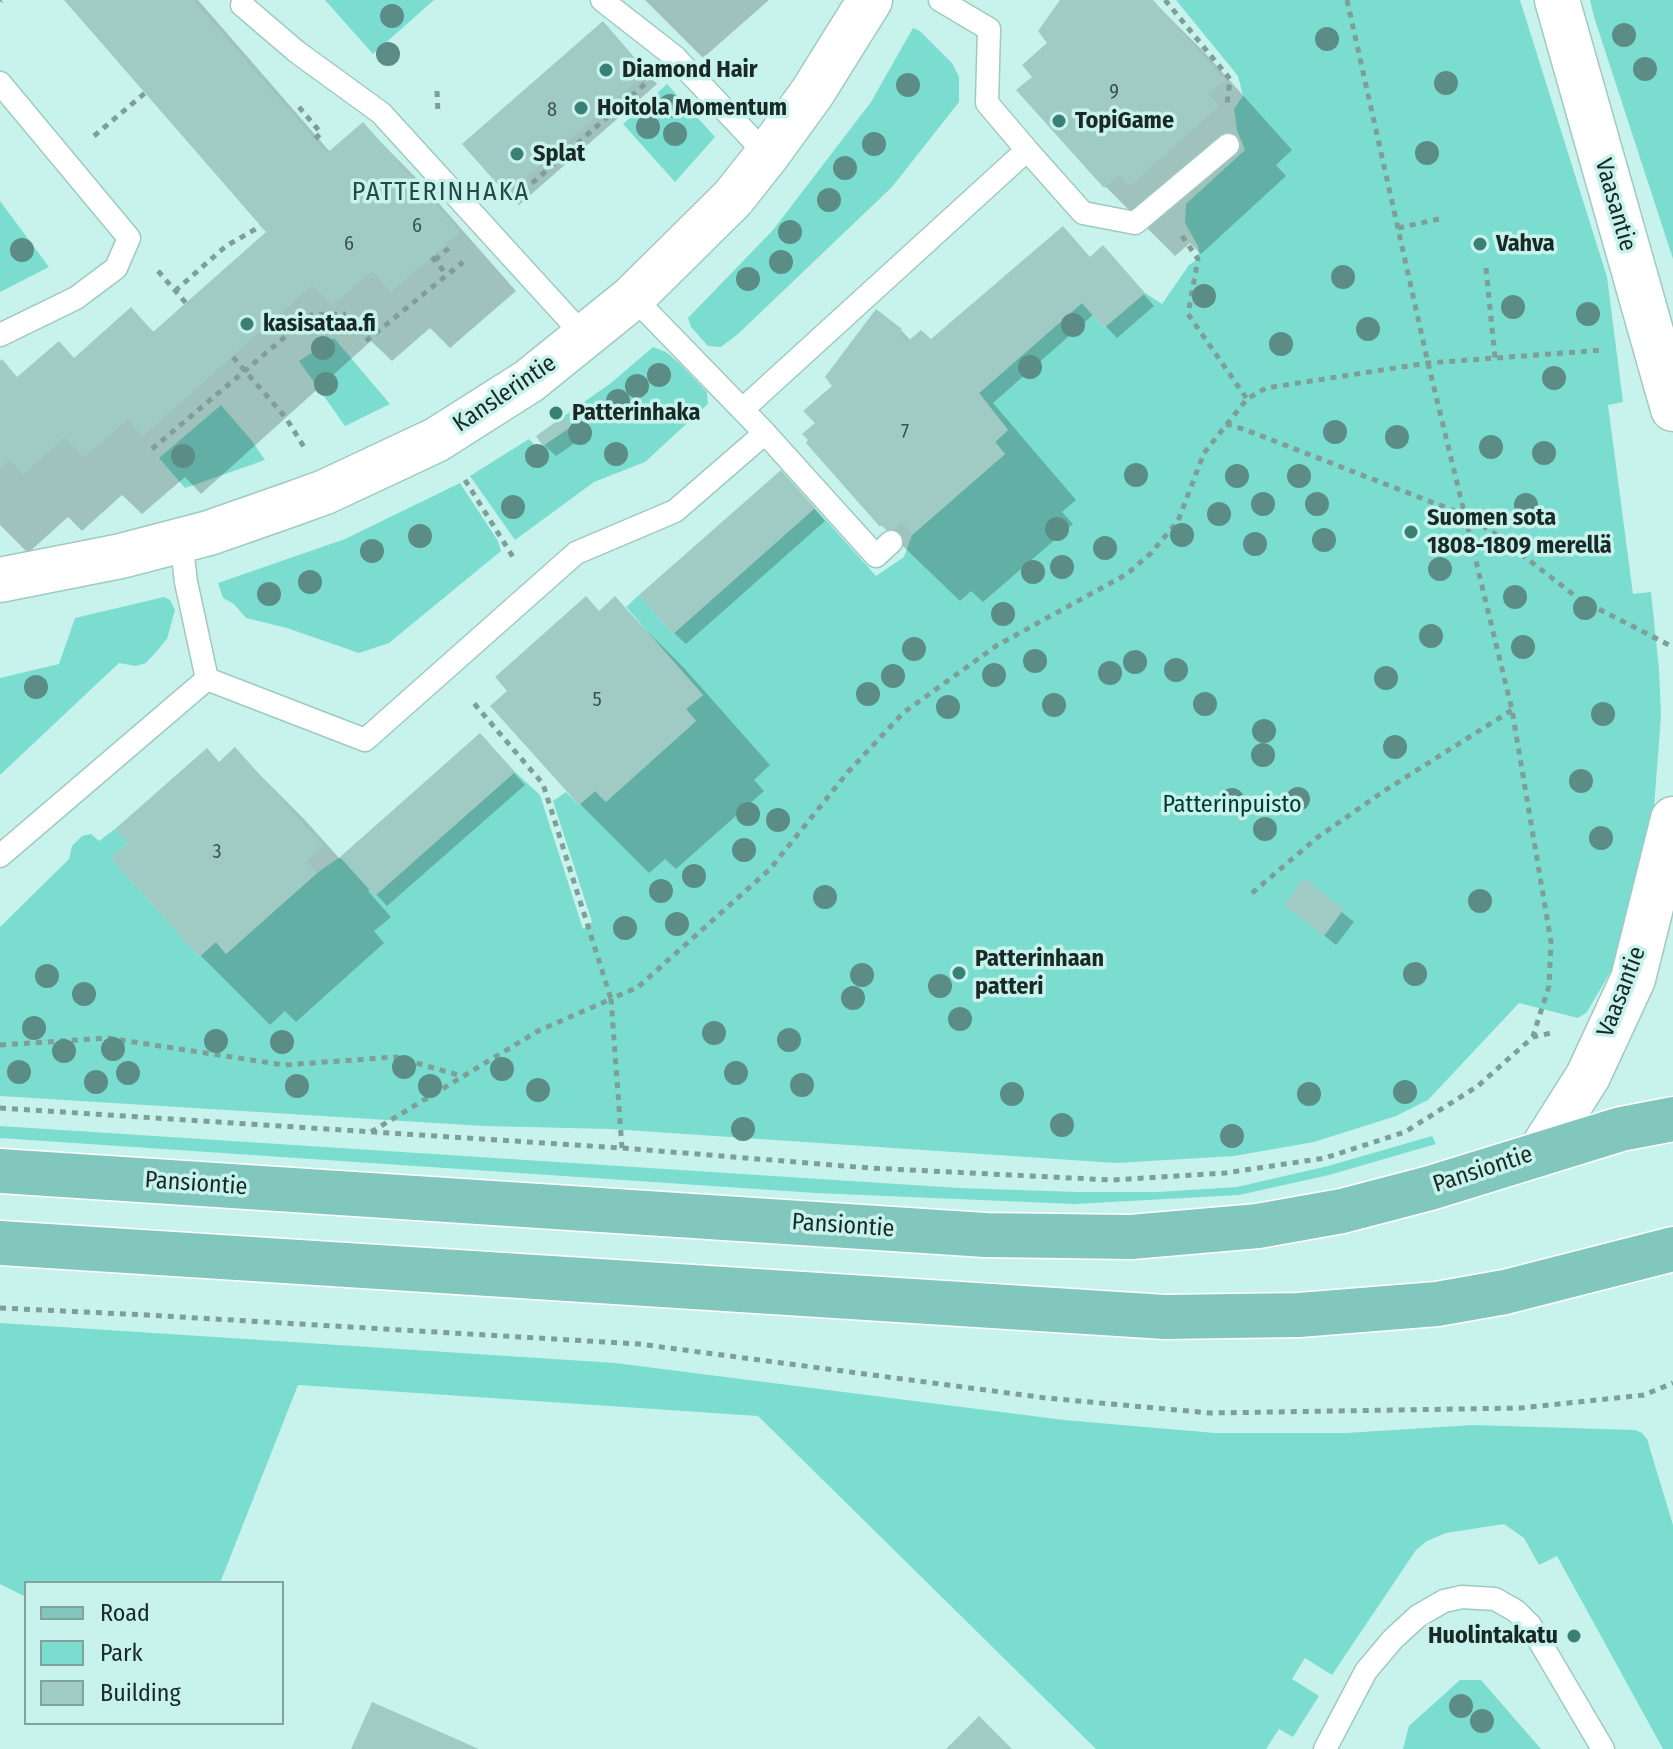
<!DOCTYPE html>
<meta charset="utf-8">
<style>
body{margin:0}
#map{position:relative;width:1673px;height:1749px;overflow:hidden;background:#c8f3ec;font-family:"Fira Sans Condensed",sans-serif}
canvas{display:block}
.legend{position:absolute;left:24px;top:1581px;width:260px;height:144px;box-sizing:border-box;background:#c8f3ec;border:2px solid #82a29d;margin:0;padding:10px 14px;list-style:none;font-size:24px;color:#182926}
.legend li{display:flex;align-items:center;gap:16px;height:40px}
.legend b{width:40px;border:2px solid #82a29d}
</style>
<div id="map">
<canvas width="1673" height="1749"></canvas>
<ul class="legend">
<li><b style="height:10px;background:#82c7be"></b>Road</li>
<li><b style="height:22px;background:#7bddcf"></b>Park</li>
<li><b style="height:22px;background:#a0cbc4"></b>Building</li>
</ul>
</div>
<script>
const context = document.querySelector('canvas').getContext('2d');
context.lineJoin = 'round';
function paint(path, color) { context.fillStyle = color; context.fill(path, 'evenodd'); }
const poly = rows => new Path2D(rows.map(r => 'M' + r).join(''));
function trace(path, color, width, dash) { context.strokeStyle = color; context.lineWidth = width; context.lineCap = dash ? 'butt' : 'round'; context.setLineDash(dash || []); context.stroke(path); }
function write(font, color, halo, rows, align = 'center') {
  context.font = font + ' "Fira Sans Condensed",sans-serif'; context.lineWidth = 7; context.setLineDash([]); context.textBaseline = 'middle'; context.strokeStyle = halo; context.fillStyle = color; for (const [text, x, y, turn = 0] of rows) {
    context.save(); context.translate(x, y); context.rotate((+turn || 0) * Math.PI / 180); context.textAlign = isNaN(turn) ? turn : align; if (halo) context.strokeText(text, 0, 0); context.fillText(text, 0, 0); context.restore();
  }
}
const green = poly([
 [325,0,434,0,373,54],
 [1176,0,1520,0,1607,277,1623,402,1608,405,1633,594,1651,592,1659,669,1661,715,1654,808,1641,891,1618,959,1587,1012,1578,1018,1519,1003,1428,1100,1396,1116,1314,1142,1234,1156,1116,1163,611,1129,484,1126,0,1096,0,927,69,859,72,846,82,836,91,834,99,841,115,829,128,843,111,858,199,957,216,942,226,954,317,873,340,857,375,895,515,772,540,795,583,929,592,922,553,801,566,792,579,805,595,791,606,801,696,721,686,709,703,695,626,607,639,595,673,634,815,508,876,576,904,557,912,535,1005,454,995,442,1008,430,979,393,1082,303,1104,328,1145,293,1162,304,1189,265,1198,259,1199,248,1185,223,1186,204,1245,150,1237,130,1234,109,1243,96,1238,76],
 [1590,0,1673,0,1673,259,1594,17],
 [913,28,920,31,952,63,959,77,959,102,892,187,738,334,721,347,708,346,691,327,688,318,773,230,871,102],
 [667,84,715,137,675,182,623,124],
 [0,201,49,267,0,292],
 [334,338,390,404,345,426,299,361],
 [653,347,666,352,679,363,707,392,708,404,645,462,594,482,515,540,470,476,529,439,538,449,571,427,564,416,611,383],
 [221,405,252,441,265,460,185,488,159,458],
 [460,483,498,541,501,551,389,643,359,653,287,628,246,618,234,604,223,598,218,583,345,539],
 [164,597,170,600,175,610,167,639,157,651,146,663,136,666,119,663,0,775,0,678,59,664,75,618],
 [0,1126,959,1188,1078,1192,1158,1192,1237,1187,1328,1166,1432,1136,1436,1144,1329,1175,1239,1195,1075,1204,816,1193,0,1138],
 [0,1323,615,1363,1064,1420,1215,1433,1346,1433,1473,1425,1635,1430,1642,1433,1647,1439,1673,1525,1673,1749,1663,1749,1557,1556,1539,1565,1524,1538,1504,1524,1446,1533,1427,1541,1416,1550,1332,1675,1305,1658,1292,1679,1319,1696,1293,1737,1279,1729,1266,1749,1096,1749,758,1416,298,1385,220,1583,26,1583,26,1597,0,1584],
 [1460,1680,1481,1680,1541,1749,1403,1749,1409,1726]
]);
const shadow = poly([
 [67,0,198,0,331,153,363,124,420,182,516,291,450,348,430,328,392,361,371,341,201,494,185,477,142,514,122,495,82,531,68,517,28,553,0,525,0,364,19,379,75,360,131,310,155,333,269,232],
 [645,0,769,0,703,58],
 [1062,0,1152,0,1206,54,1292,150,1276,165,1286,176,1201,254,1190,243,1175,256,1106,187,1019,90,1035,77,1050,43],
 [614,35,657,84,519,205,508,194],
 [1090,259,1114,259,1154,306,1117,338,1094,314,993,403,1076,500,1062,512,1073,524,983,602,971,591,960,601,881,525,808,443,901,330,911,341,931,341],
 [564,419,581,439,556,456,544,445],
 [793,484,825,521,686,644,674,633],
 [615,599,684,668,770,765,754,780,764,791,676,869,665,859,649,873,580,804,493,706],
 [480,736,525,785,387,906,371,889,368,891,391,917,374,931,384,943,296,1022,285,1011,270,1025,201,956,114,858,235,750,304,819,340,859],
 [1304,881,1354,922,1336,945,1286,904]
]);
const building = poly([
 [64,0,193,0,327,153,363,122,460,232,391,292,372,271,333,305,312,285,142,437,128,419,83,458,65,437,23,475,10,460,0,469,0,361,2,359,17,377,59,341,74,358,131,307,153,332,266,232],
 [1060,0,1153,0,1225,80,1208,94,1219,106,1130,186,1120,175,1104,188,1016,90,1032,77,1022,65,1047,43,1038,31],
 [603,21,647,72,507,195,462,144],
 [1063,226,1090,257,1103,245,1145,293,1104,328,1082,303,979,393,1008,430,995,442,1005,454,912,535,902,522,889,533,882,524,880,527,806,443,808,440,802,434,815,423,803,411,832,386,825,377,876,309,902,329,899,332,907,342,921,330,931,339],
 [564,416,571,426,543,446,536,436],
 [781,470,815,508,673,634,639,595],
 [586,596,599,611,615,596,703,695,686,709,696,721,606,802,595,791,579,805,490,706,507,691,495,677],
 [480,733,515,772,375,896,340,857],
 [235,747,323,846,307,861,317,873,226,954,216,942,199,957,111,858,128,843,115,829,207,748,219,762],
 [1304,878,1344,909,1324,936,1284,905],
 [372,1702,479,1749,351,1749],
 [979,1716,1012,1749,946,1749]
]);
const path = poly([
 [1165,0,1230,79,1227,104],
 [1347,0,1428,363,1512,710,1551,942,1549,986,1533,1036],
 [0,1,1,0],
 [437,91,438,114],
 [299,107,321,133,315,139],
 [94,136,145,93],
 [514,199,645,84],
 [1398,228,1439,219],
 [1182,236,1198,259,1188,314,1247,399],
 [432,257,447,275],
 [435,260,449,248],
 [1486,268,1495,358],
 [158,271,186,303],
 [175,291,226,246,261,226],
 [366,341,463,262],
 [233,357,286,418,304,447],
 [1226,424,1246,430,1465,515,1494,533,1579,599,1673,647],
 [152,449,311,315,346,314],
 [465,480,513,557],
 [1252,893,1318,837,1384,791,1512,710],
 [0,1045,108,1038,284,1065,395,1057,462,1076],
 [0,1108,622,1148,870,1168,1112,1180,1225,1173,1325,1158,1405,1132,1478,1086,1533,1037,1551,1033],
 [371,1132,538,1031,611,999,543,784,472,701],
 [622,1148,611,999,638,987,770,869,848,772,903,713,996,646,1127,574,1151,553,1178,521,1204,453,1247,399,1266,388,1428,363,1604,350],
 [0,1308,147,1315,639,1344,1046,1398,1210,1413,1521,1408,1644,1395,1673,1383]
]);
const lane = poly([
 [602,0,675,57,767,155],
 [242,5,297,52,381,113,585,337],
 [0,83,129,238,116,268,76,298,0,335],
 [1027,150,1083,213,1135,223,1228,145],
 [633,297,765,433,876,556,891,542],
 [743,409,1027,150,987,103,989,29,940,0],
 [181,540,186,582,207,679],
 [0,856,207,679,365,740,576,553,675,511,765,433],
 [1325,1749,1366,1671,1393,1639,1418,1616,1444,1601,1462,1597,1495,1599,1516,1611,1530,1625,1603,1749]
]);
const street = poly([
 [0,580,121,556,209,533,289,505,325,492,436,440,529,381,633,297,733,198,767,155,812,93,870,0]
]);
const secondary = poly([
 [1557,0,1673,409],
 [1540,1152,1588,1076,1633,979,1673,819]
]);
const primary = poly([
 [0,1171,985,1235,1131,1237,1258,1226,1342,1211,1430,1188,1621,1129,1673,1119],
 [0,1243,1165,1317,1299,1315,1437,1304,1505,1292,1673,1249]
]);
const trees = [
 [392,16],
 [1624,35],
 [1327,39],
 [388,54],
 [1645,69],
 [1446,83],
 [908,85],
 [670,106],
 [648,127],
 [675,134],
 [874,144],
 [1427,153],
 [845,168],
 [829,200],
 [790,232],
 [22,250],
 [781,262],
 [1343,277],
 [748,279],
 [1204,296],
 [1513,307],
 [1588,314],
 [1073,325],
 [1368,329],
 [1281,344],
 [323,348],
 [1030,367],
 [659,375],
 [1554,378],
 [326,384],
 [637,386],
 [618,401],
 [1335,432],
 [580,433],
 [1397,437],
 [1491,447],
 [1544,453],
 [616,454],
 [183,456],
 [537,456],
 [1136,475],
 [1237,476],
 [1299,476],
 [1263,504],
 [1317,504],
 [1526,505],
 [513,507],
 [1219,514],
 [1057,529],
 [1182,535],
 [420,536],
 [1324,540],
 [1255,544],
 [1105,548],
 [372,551],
 [1062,567],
 [1440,569],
 [1033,572],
 [310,582],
 [269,594],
 [1515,597],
 [1585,608],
 [1003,614],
 [1431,636],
 [1523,647],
 [914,649],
 [1035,661],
 [1135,662],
 [1176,670],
 [1110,673],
 [994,675],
 [893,676],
 [1386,678],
 [36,687],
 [868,694],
 [1205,704],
 [1054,705],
 [948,707],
 [1603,714],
 [1264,731],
 [1395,747],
 [1263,755],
 [1581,781],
 [1298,799],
 [1232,800],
 [748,814],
 [778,820],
 [1265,829],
 [1601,838],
 [744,850],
 [694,876],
 [661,891],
 [825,897],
 [1480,901],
 [677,924],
 [625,928],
 [1415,974],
 [862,975],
 [47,976],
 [940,986],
 [84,994],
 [853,998],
 [960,1019],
 [34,1028],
 [714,1033],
 [789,1040],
 [216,1041],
 [282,1042],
 [113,1049],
 [64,1051],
 [404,1067],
 [502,1069],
 [19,1072],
 [128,1073],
 [736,1073],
 [96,1082],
 [802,1085],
 [297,1086],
 [430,1086],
 [538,1090],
 [1405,1092],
 [1012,1094],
 [1309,1094],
 [1062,1125],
 [743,1129],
 [1232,1136],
 [1461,1706],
 [1482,1721]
];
const markers = [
 [606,70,8,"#3b8077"],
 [581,108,8,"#3b8077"],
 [1059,121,8,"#3b8077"],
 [517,154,8,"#3b8077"],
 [1480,244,8,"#3b8077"],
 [247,324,8,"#3b8077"],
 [556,413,8,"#3b8077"],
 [1411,532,8,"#3b8077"],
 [959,973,8,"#3b8077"],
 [1574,1636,8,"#3b8077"]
];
const numberNames = [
 ["9",1114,92],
 ["8",552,110],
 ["6",417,226],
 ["6",349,244],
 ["7",905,432],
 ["5",597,700],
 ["3",217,852]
];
const poiNames = [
 ["Diamond Hair",622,70],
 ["Hoitola Momentum",597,108],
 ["TopiGame",1075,121],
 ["Splat",533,154],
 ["Vahva",1496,244],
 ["kasisataa.fi",263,324],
 ["Patterinhaka",572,413],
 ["Suomen sota",1427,518],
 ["1808-1809 merellä",1427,546],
 ["Patterinhaan",975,959],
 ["patteri",975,987],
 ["Huolintakatu",1558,1636,"right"]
];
const streetNames = [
 ["Vaasantie",1615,205,74],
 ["Kanslerintie",505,394,-34],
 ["Vaasantie",1622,992,-69],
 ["Pansiontie",1483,1170,-18],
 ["Pansiontie",196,1184,4],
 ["Pansiontie",843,1226,4]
];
const parkNames = [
 ["Patterinpuisto",1232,805]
];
const neighbourhoodNames = [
 ["PATTERINHAKA",441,193]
];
paint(green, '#7bddcf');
paint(shadow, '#0003');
paint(building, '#a0cbc4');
trace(lane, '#9fcac2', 25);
trace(street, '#9fcac2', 47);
trace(secondary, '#9fcac2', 47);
trace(primary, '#fff', 47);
trace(path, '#7e9e98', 5, [6, 6]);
trace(lane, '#fff', 22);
trace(street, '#fff', 44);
trace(secondary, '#fff', 44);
trace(primary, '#82c7be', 44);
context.fillStyle = '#5b8d86';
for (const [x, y] of trees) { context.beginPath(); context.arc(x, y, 12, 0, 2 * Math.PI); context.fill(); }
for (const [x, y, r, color] of markers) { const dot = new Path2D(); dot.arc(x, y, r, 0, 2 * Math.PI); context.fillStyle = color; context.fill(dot); trace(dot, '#c8f3ec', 3); }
write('20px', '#3a524e', null, numberNames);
write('bold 24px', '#182926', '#c8f3ec', poiNames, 'left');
write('24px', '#182926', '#c8f3ec', streetNames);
write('24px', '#013933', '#c8f3ec', parkNames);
context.letterSpacing = '2px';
write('26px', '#234b45', '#c8f3ec', neighbourhoodNames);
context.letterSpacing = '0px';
</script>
